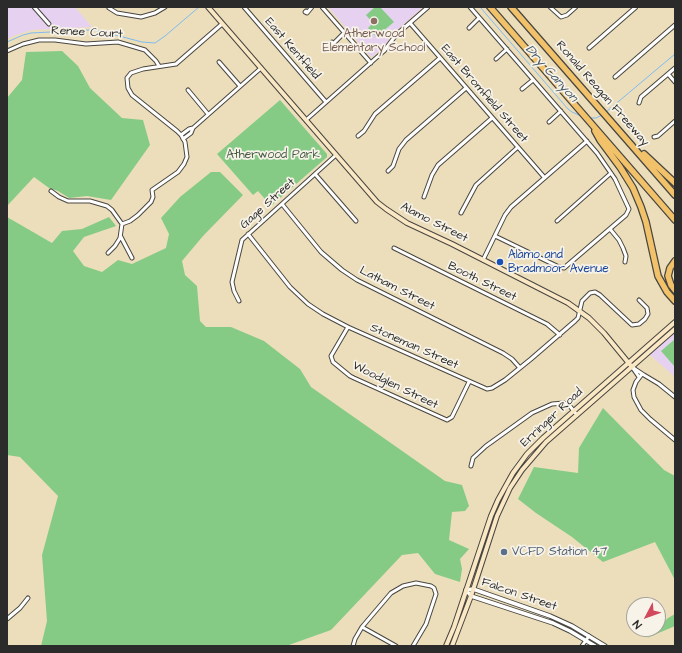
<!DOCTYPE html>
<style>
body{margin:0}
#map{position:relative;width:682px;height:653px;overflow:hidden;background:#ecdebb;font-family:"Architects Daughter",sans-serif}
canvas{display:block}
.frame{position:absolute;inset:0;border:8px solid #2b2b2b;pointer-events:none}
.north{position:absolute;left:626px;top:597px;width:40px;height:40px;box-sizing:border-box;background:#f7f3e8;border:1px solid #a5a39c;border-radius:50%;rotate:229deg;font-size:11px;font-weight:700;line-height:16px;text-align:center;color:#2b2b2b}
.north::after{content:'';display:block;margin:auto;width:14px;height:18px;background:#d1495b;clip-path:polygon(50% 0,100% 100%,50% 72%,0 100%)}
</style>
<div id="map">
<canvas width="682" height="653"></canvas>
<div class="frame"></div>
<div class="north">N</div>
</div>
<script>
const context = document.querySelector('canvas').getContext('2d');
context.lineJoin = 'round';
function paint(path, color) { context.fillStyle = color; context.fill(path, 'evenodd'); }
const poly = rows => new Path2D(rows.map(r => 'M' + r).join(''));
function trace(path, color, width, dash) { context.strokeStyle = color; context.lineWidth = width; context.lineCap = dash ? 'butt' : 'round'; context.setLineDash(dash || []); context.stroke(path); }
function write(font, color, halo, rows, align = 'center') {
  context.font = font + ' "Architects Daughter",sans-serif'; context.lineWidth = 3.5; context.setLineDash([]); context.textBaseline = 'middle'; context.strokeStyle = halo; context.fillStyle = color; for (const [text, x, y, turn = 0] of rows) {
    context.save(); context.translate(x, y); context.rotate((+turn || 0) * Math.PI / 180); context.textAlign = isNaN(turn) ? turn : align; if (halo) context.strokeText(text, 0, 0); context.fillText(text, 0, 0); context.restore();
  }
}
const built = poly([
 [7,7,75,7,92,27,32,30,16,35,7,39],
 [328,7,423,7,391,36,383,48,373,56,371,57],
 [675,331,675,377,649,354]
]);
const green = poly([
 [375,7,380,7,394,22,376,37,368,28,373,23,366,15],
 [62,51,78,66,90,88,122,118,143,120,150,145,111,200,87,196,69,198,58,191,49,188,34,177,7,206,7,98,22,80,26,52],
 [280,100,327,154,327,157,271,206,258,191,253,195,217,154],
 [211,172,220,172,243,195,203,236,182,261,185,275,197,286,200,321,206,327,231,327,264,341,300,369,311,387,445,481,462,485,469,506,465,511,452,512,449,540,469,549,460,559,462,569,460,582,435,574,418,553,402,555,331,630,286,646,41,646,47,621,42,555,58,496,20,457,7,455,7,217,52,243,62,231,82,229,109,217,116,226,84,237,73,251,84,266,102,272,118,260,132,264,166,248,169,234,161,218,180,197],
 [675,339,675,367,661,351],
 [603,408,664,470,675,476,675,580,655,542,603,562,572,537,536,513,518,499,534,467,578,473,579,448],
 [675,614,675,626,647,638,668,618]
]);
const stream = poly([
 [480,7,568,109,572,112,581,116],
 [7,42,23,35,31,33,89,30,100,31,142,42,155,43,165,36,199,7],
 [606,112,675,54],
 [589,118,596,118,602,115]
]);
const minor = poly([
 [34,7,49,24],
 [244,7,326,102],
 [322,7,371,63],
 [470,7,597,153,615,179,629,209,626,215,564,268,559,267,495,236],
 [550,7,561,17,567,15,576,7],
 [109,8,117,13,141,17,155,13,165,7],
 [306,11,305,12,307,13,312,7],
 [410,23,544,177],
 [469,28,479,18],
 [332,42,332,44,333,44,344,33],
 [589,48,636,7],
 [7,51,23,44,39,40,55,40,86,44,118,42,145,50,156,61,159,66],
 [496,59,507,49],
 [219,62,240,86],
 [668,74,675,82],
 [615,77,675,25],
 [522,89,533,80],
 [188,90,208,114],
 [639,103,641,97,675,68],
 [306,120,384,51,396,35,428,7],
 [549,122,561,111],
 [181,135,189,129,193,128,261,68],
 [358,136,364,131,375,114,440,58],
 [654,137,658,136,675,121],
 [183,139,191,133,193,128],
 [388,171,393,166,399,149,406,140,466,88],
 [315,174,356,221],
 [51,191,59,197,68,201,90,201,107,206,112,210,122,224],
 [424,197,432,175,438,165,492,118],
 [282,204,321,252,342,270,357,280,503,353,512,359,520,368],
 [461,213,476,185,518,147],
 [557,221,611,173],
 [610,229,619,240,623,248,626,256,625,262],
 [248,234,290,287,308,304,323,314,348,327,487,389,492,388,505,380,531,359,575,321,578,318,582,301,590,293,595,292,600,295,632,325,639,324,645,319,648,314,647,308,639,300],
 [121,237,132,258],
 [394,248,547,324,560,335],
 [108,253,115,246,120,238,122,224,130,221,138,215,151,202,153,197,152,190,178,172,184,164,187,157,185,142,181,135,177,131,132,95,128,88,127,78,131,73,143,69,176,64,222,24],
 [483,260,505,215,511,207,587,141],
 [239,301,234,291,232,282,242,240,336,155],
 [348,327,331,356,333,362,350,376,354,378,447,420,452,417,469,382],
 [632,367,644,375,659,384,675,397],
 [632,367,639,377],
 [642,374,636,382,633,390,634,397,641,410,650,419,675,440],
 [471,466,473,458,486,446,532,413,552,404,564,403,569,405,577,415],
 [7,619,20,608,28,598],
 [362,627,396,646],
 [353,646,355,639,362,627,391,593,403,586,416,583,431,586,434,588,436,594,426,624,413,646],
 [582,646,589,636]
]);
const tertiary = poly([
 [466,590,473,589,550,616,572,626,605,646],
 [466,590,471,596,553,623,570,631,595,646]
]);
const secondary = poly([
 [208,7,377,202,386,209,407,223,452,244,568,303,589,318,604,333,632,367],
 [446,646,454,627,491,516,498,500,513,473,527,454,543,438,675,322],
 [452,646,471,596,497,516,510,488,522,470,546,442,675,329]
]);
const motorway = poly([
 [490,7,675,220],
 [511,7,675,195],
 [595,131,600,140,620,167,633,188,641,207,646,222,658,276,667,292,675,301],
 [644,154,675,183],
 [675,261,670,268,668,276,671,285,675,290]
]);
const markers = [
 [374,21,4,"#8d6e63"],
 [500,262,4,"#1a4fb4"],
 [504,552,4,"#5c6f8a"]
];
const streetNames = [
 ["Renee Court",87,33,3],
 ["East Kentfield",292,49,49],
 ["East Bromfield Street",484,94,49],
 ["Ronald Reagan Freeway",602,94,49],
 ["Gage Street",268,204,-42],
 ["Alamo Street",434,223,27],
 ["Booth Street",482,282,26],
 ["Latham Street",397,289,27],
 ["Stoneman Street",414,347,24],
 ["Woodglen Street",395,386,26],
 ["Erringer Road",552,418,-43],
 ["Falcon Street",519,595,19]
];
const educationNames = [
 ["Atherwood",374,34],
 ["Elementary School",374,48]
];
const parkNames = [
 ["Atherwood Park",273,155]
];
const transitNames = [
 ["Alamo and",508,255],
 ["Bradmoor Avenue",508,269]
];
const serviceNames = [
 ["VCFD Station 47",512,552]
];
const waterNames = [
 ["Dry Canyon",551,74,48]
];
paint(built, '#e6d2f0');
paint(green, '#85cb85');
trace(stream, '#7ebaf0', 1);
trace(minor, '#484641', 5);
trace(tertiary, '#484641', 5.5);
trace(secondary, '#484641', 6);
trace(motorway, '#484641', 8);
trace(minor, '#fff', 3);
trace(tertiary, '#fff', 3.5);
trace(secondary, '#fae7c3', 4);
trace(motorway, '#f2c26a', 5.5);
for (const [x, y, r, color] of markers) { const dot = new Path2D(); dot.arc(x, y, r, 0, 2 * Math.PI); context.fillStyle = color; context.fill(dot); trace(dot, '#f7f3e8', 1.5); }
write('12px', '#2b2b2b', '#f7f3e8', streetNames);
write('12px', '#785e54', '#f7f3e8', educationNames);
write('12px', '#465b46', '#f7f3e8', parkNames);
write('12px', '#164399', '#f7f3e8', transitNames, 'left');
write('12px', '#4e5e75', '#f7f3e8', serviceNames, 'left');
write('italic 13px', '#445666', '#f7f3e8', waterNames);
</script>
